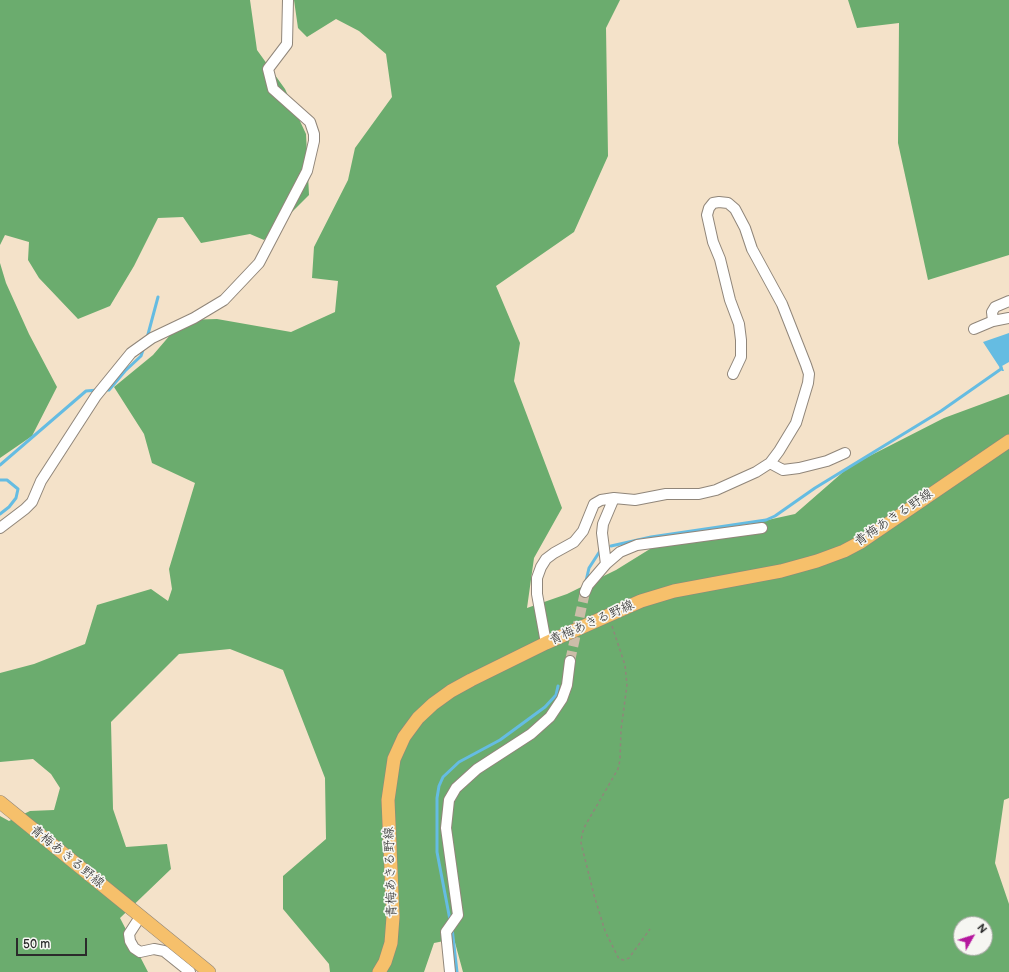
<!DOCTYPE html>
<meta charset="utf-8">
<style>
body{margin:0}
#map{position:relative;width:1009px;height:972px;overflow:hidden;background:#f4e2c9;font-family:"Balsamiq Sans",sans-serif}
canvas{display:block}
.north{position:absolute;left:953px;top:916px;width:40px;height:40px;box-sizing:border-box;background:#f6f6f2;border:1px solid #a5a5a2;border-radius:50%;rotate:51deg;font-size:11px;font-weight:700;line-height:16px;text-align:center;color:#2b2b2b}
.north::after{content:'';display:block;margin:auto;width:14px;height:18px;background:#b5179e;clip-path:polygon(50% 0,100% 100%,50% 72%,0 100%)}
.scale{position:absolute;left:16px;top:938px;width:71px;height:18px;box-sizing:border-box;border:2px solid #2b2b2b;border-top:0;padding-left:5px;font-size:12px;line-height:14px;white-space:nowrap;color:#2b2b2b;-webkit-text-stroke:3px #f6f6f2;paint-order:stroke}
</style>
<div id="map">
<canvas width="1009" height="972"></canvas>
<div class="north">N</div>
<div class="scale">50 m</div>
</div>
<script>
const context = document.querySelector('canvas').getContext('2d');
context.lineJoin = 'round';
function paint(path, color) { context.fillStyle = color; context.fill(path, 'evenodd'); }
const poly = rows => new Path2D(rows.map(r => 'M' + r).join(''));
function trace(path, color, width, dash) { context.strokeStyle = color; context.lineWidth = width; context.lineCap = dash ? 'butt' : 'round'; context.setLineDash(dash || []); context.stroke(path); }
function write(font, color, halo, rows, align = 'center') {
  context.font = font + ' "Balsamiq Sans","Klee One",sans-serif'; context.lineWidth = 3.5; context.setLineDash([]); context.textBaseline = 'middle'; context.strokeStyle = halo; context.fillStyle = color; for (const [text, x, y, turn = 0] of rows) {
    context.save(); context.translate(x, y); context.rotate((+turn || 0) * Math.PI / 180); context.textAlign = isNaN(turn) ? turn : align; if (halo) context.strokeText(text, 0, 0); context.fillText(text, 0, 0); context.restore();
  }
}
const forest = poly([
 [0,0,250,0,257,50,285,89,306,134,309,195,264,240,250,234,201,243,183,217,158,218,134,266,110,306,78,319,39,278,28,260,29,242,5,235,0,245],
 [294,0,620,0,606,28,608,156,574,232,496,286,520,343,514,381,562,508,534,558,527,608,567,594,616,570,658,544,795,514,850,466,944,418,1009,394,1009,798,1004,800,995,863,1009,904,1009,972,463,972,454,939,434,943,424,972,330,972,329,964,283,909,283,876,326,839,325,778,283,670,230,649,179,654,111,722,113,809,126,847,167,844,171,869,120,918,148,972,0,972,0,816,9,821,30,811,54,810,60,788,51,774,33,759,0,762,0,673,34,664,85,644,97,605,151,589,168,601,172,589,169,569,195,483,152,463,144,434,114,387,153,355,183,320,217,319,291,332,335,312,338,281,312,278,314,247,348,180,355,148,392,97,386,54,359,31,336,19,307,37,298,28],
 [961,924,985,924,985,948,961,948],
 [848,0,1009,0,1009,255,928,280,898,143,899,23,857,28],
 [0,263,6,283,29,334,57,387,32,436,0,458]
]);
const water = poly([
 [1009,333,1009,362,1002,366,1004,371,1002,371,983,342]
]);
const stream = poly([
 [147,338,158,297],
 [103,390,109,390,125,371,141,356,144,347],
 [0,465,86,391,98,390],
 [0,480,7,480,18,489,16,498,9,507,0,514],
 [611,546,651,537,766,520,775,516,815,488,941,411,1001,369,1001,367],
 [586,581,589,568,600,551],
 [450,920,437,852,437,798,439,786,443,777,459,762,500,740,545,707,556,695,558,686],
 [452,928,457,972]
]);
const minorTunnel = poly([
 [570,661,585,592]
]);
const path = poly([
 [612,626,625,665,627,685,621,730,620,760,618,769,585,826,582,834,581,843,594,895,605,931,619,959,624,960,629,958,650,929]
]);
const minor = poly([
 [993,321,992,312,995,307,1009,301],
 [974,329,993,321,1009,318],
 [770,463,783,470,799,468,827,461,845,453],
 [0,528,25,509,32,502,41,481,96,396,131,353,152,338,194,318,224,300,259,263,307,171,314,141,314,134,310,122,273,89,268,69,287,44,288,0],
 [606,564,602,533,603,524,614,498],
 [585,592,588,585,606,564,620,552,637,545,762,528],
 [546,643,537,594,537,578,541,567,546,559,554,553,574,542,583,531,594,504,601,500,614,498,635,500,666,494,699,494,716,490,756,472,770,463,779,451,796,423,808,383,809,374,806,365,782,304,752,249,745,228,735,209,728,203,719,202,713,203,709,208,707,215,713,242,720,259,730,300,739,324,741,340,741,357,733,374],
 [140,917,129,934,130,941,134,948,140,952,154,949,164,951,190,972],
 [450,972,446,932,458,915,446,828,449,800,456,788,477,769,531,734,550,717,562,699,567,685,570,661]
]);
const major = poly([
 [0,802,209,972],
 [379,972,385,962,391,943,393,917,388,800,394,759,404,737,418,718,433,704,451,691,471,680,546,643,641,601,674,591,781,571,817,561,844,551,861,542,1009,441]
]);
const streetNames = [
 ["青梅あきる野線",894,518,-34],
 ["青梅あきる野線",592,623,-24],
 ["青梅あきる野線",67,857,39],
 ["青梅あきる野線",391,872,-92]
];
paint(forest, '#6bac6e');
paint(water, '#65bce2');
trace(stream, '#65bce2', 3);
trace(minorTunnel, '#ccbda9', 10, [10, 5]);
trace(minor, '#90867a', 12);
trace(major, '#90867a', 14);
trace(path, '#90867a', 1.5, [3, 3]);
trace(minor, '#fff', 10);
trace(major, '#f6c06b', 13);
write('13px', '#2b2b2b', '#f6f6f2', streetNames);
</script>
